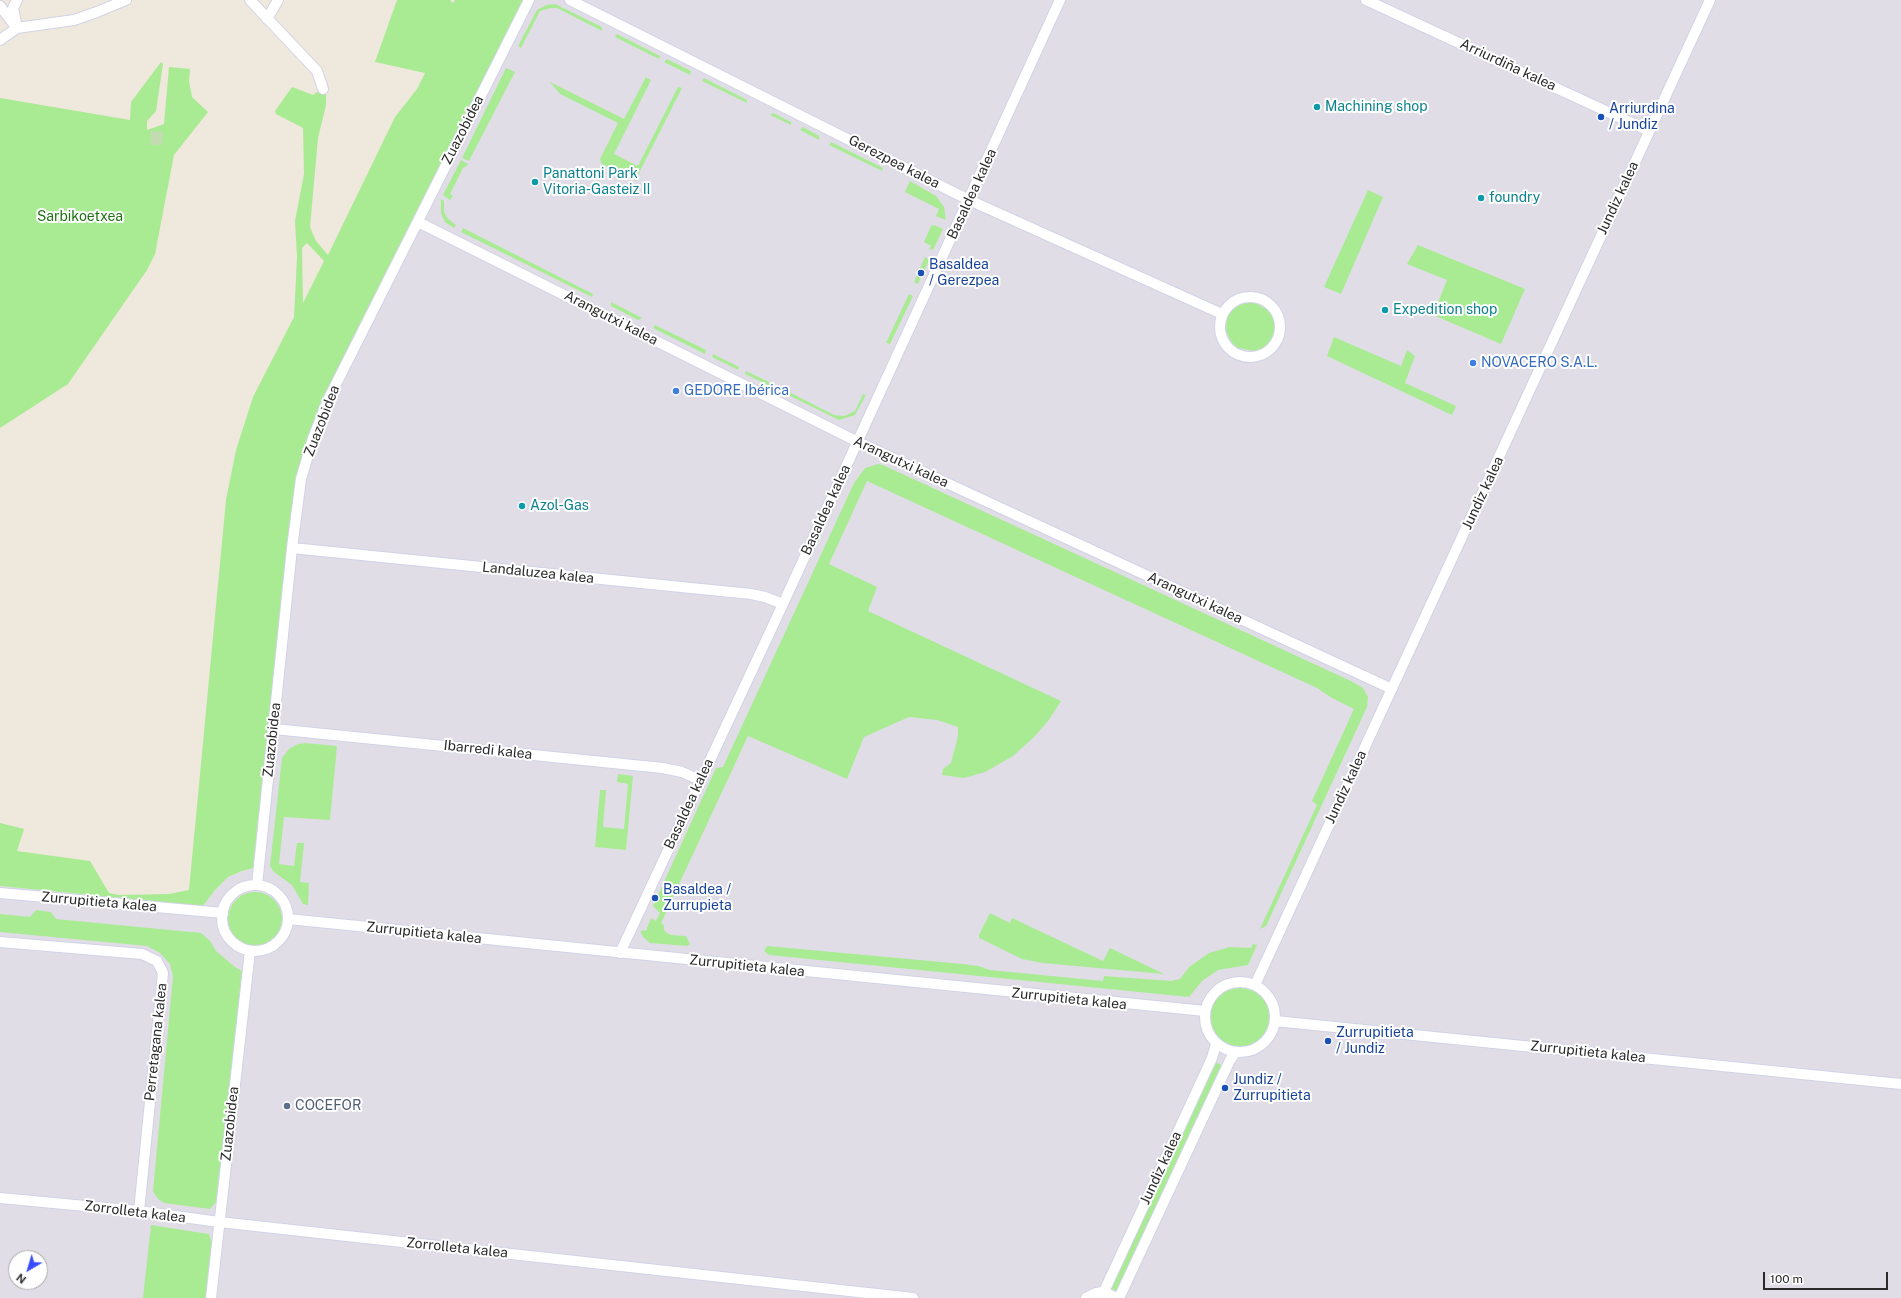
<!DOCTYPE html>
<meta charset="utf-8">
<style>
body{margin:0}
#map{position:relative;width:1901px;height:1298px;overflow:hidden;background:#efe8dc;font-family:"Public Sans",sans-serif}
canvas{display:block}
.north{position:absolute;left:8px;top:1250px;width:40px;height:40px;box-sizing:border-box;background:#fff;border:1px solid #aaa;border-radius:50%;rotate:218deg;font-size:11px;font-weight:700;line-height:16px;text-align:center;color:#2b2b2b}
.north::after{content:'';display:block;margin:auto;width:14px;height:18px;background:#394dff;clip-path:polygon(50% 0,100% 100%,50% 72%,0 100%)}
.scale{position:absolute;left:1763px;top:1272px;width:125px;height:18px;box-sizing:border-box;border:2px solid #2b2b2b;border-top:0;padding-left:5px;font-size:12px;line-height:14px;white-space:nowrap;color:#2b2b2b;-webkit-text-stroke:3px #fff;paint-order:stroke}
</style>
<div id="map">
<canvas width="1901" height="1298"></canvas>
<div class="north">N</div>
<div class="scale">100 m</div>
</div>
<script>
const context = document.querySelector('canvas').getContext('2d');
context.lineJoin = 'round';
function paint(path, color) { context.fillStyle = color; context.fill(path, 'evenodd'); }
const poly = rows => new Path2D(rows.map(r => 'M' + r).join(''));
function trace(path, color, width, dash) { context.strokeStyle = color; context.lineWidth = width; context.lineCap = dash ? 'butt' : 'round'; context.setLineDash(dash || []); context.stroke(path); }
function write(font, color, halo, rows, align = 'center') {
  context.font = font + ' "Public Sans",sans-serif'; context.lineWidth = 4; context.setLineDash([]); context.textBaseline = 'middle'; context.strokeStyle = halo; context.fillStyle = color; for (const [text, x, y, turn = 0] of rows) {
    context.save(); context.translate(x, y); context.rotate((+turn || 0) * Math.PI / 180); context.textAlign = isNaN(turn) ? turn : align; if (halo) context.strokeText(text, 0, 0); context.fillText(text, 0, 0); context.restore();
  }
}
const industrial = poly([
 [523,0,1901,0,1901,1298,0,1298,0,886,203,906,215,890,228,877,253,867,289,533,299,469,310,433,324,396],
 [16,1258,40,1258,40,1282,16,1282]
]);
const green = poly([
 [397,0,450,0,453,3,455,0,523,0,324,396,310,433,299,469,289,533,253,868,242,871,228,877,215,890,203,906,0,886,0,823,24,829,17,851,90,861,109,893,119,895,169,894,189,890,226,500,236,450,253,397,294,317,297,257,295,221,304,174,303,128,276,114,275,111,292,87,313,95,326,85,326,105,318,138,310,227,316,241,328,255,395,117,417,89,425,73,375,62],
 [307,243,324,261,303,303,302,248],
 [555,4,602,27,602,31,557,8,551,8,540,11,521,48,518,46,537,10,546,5],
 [617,34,660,56,659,59,615,37],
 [667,59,691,71,690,75,664,62],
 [161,62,163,64,156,111,147,121,147,130,164,124,169,67,190,69,189,81,192,97,208,112,174,155,155,254,147,270,68,384,0,428,0,98,130,120,131,102],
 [506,68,515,72,469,161,462,158],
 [646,77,651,80,614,154,638,166,678,87,682,88,635,181,602,164,600,159,618,123,560,94,550,82,624,119],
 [704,78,747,100,747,103,702,81],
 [773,113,791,122,791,125,770,115],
 [803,127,819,136,819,140,800,130],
 [831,142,883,168,882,171,829,145],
 [461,160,468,164,467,166,463,168,450,194,453,196,450,200,443,195],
 [910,181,936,196,944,207,946,220,936,216,939,209,905,192],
 [1368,190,1383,197,1341,294,1324,287],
 [441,199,444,201,444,212,448,219,456,225,454,228,445,222,443,218,441,213],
 [934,225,943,229,933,250,929,249,931,246,924,242,931,226],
 [463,228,593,294,592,297,461,232],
 [1418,245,1525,289,1501,344,1433,315,1447,280,1407,264],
 [925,257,929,260,918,284,914,282],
 [909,294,913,296,890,344,886,343],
 [1252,301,1271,312,1275,320,1275,331,1270,343,1259,352,1238,348,1232,343,1226,331,1227,315,1240,303],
 [611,302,642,318,638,320,611,306],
 [655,325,706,350,705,354,653,328],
 [1334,337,1401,366,1407,350,1415,356,1405,383,1456,406,1452,415,1327,356],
 [713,354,739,367,738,370,712,357],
 [746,371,771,383,770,386,745,374],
 [781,388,834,415,844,416,855,411,863,394,866,395,855,415,839,420,780,391],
 [878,464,883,465,1351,681,1363,688,1368,697,1367,707,1266,926,1260,929,1317,805,1312,801,1354,709,1332,698,1317,688,867,481,829,564,877,587,868,611,1061,701,1048,721,1034,737,1013,756,985,772,964,778,942,775,943,769,951,763,958,736,958,727,937,720,909,717,864,737,847,779,748,736,661,923,664,925,664,930,667,933,671,935,686,936,690,944,687,946,650,943,643,937,641,933,642,930,646,931,651,918,656,921,660,913,653,906,716,768,723,767,854,483,865,468],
 [305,743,337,746,330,820,284,817,279,864,294,866,297,843,304,843,300,882,309,883,308,905,303,904,292,885,274,872,270,866,282,758,289,749,298,744],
 [618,774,633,776,626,850,595,847,600,790,606,790,603,827,624,829,628,784,617,782],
 '228 919a27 27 0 1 1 54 0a27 27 0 1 1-54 0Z',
 [36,910,51,912,56,919,201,933,210,941,216,951,235,967,242,971,217,1201,210,1209,164,1203,158,1199,153,1191,173,976,170,964,160,953,147,946,0,932,0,914,30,917],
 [990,913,1010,923,1012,918,1103,961,1110,948,1164,974,1043,963,1022,959,979,938,979,935],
 [1253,944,1257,945,1248,965,1218,970,1202,981,1189,997,769,955,764,951,767,946,963,964,978,966,990,970,1103,981,1104,976,1171,981,1180,979,1189,967,1209,953,1230,947,1251,948],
 '1210 1018a30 30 0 1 1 60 0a30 30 0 1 1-60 0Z',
 [1215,1062,1223,1066,1118,1292,1110,1288],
 [151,1225,209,1234,212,1244,206,1298,143,1298]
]);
const cemetery = poly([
 [151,131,163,132,162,145,150,145]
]);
const street = poly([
 [250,0,317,71,323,89],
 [570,0,969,200,1222,314],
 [1366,0,1649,131],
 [0,6,16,27],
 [267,19,278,0],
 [17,28,13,8,17,0],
 [0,40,17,28,74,20,97,12,126,0],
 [418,222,858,442,1392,689],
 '1220 327a30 30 0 1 1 60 0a30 30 0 1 1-60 0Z',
 [292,548,751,594,765,597,783,604],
 [274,729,663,768,682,772,700,780],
 [257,885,292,548,301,479,313,438,328,400,529,0],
 '222 918a33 33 0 1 1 66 0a33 33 0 1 1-66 0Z',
 [0,893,223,913],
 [288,919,1205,1011],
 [0,942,142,954,157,961,163,973,139,1211],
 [620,953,783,604,1060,0],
 '1205 1017a35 35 0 1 1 70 0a35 35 0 1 1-70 0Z',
 [1255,985,1710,0],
 [1275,1021,1901,1084],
 [0,1198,139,1211,219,1222,913,1298],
 [211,1298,250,951],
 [1086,1298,1096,1293,1104,1292,1117,1298],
 [1101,1298,1212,1058,1216,1044],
 [1119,1298,1230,1060,1235,1053]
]);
const markers = [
 [1317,107,4,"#0f9aa8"],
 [1601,117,4,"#1a4fb4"],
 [535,182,4,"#0f9aa8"],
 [1481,198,4,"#0f9aa8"],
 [921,273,4,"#1a4fb4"],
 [1385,310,4,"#0f9aa8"],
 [1473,363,4,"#3f7fe0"],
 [676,391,4,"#3f7fe0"],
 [522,506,4,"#0f9aa8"],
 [655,898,4,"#1a4fb4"],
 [1328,1041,4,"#1a4fb4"],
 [1225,1088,4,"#1a4fb4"],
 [287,1106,4,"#5c6f8a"]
];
const streetNames = [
 ["Arriurdiña kalea",1508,65,25],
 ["Zuazobidea",463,130,-63],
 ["Gerezpea kalea",894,162,27],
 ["Basaldea kalea",972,194,-65],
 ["Jundiz kalea",1618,198,-65],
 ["Arangutxi kalea",611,318,27],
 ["Zuazobidea",322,421,-69],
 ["Arangutxi kalea",901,462,25],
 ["Jundiz kalea",1483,493,-65],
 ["Basaldea kalea",826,510,-65],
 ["Landaluzea kalea",538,573,6],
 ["Arangutxi kalea",1195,598,25],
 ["Zuazobidea",272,740,-84],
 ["Ibarredi kalea",488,750,6],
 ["Jundiz kalea",1346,787,-65],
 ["Basaldea kalea",689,804,-65],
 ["Zurrupitieta kalea",99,902,5],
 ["Zurrupitieta kalea",424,933,6],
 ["Zurrupitieta kalea",747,966,6],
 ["Zurrupitieta kalea",1069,999,6],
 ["Perretagana kalea",156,1042,-84],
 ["Zurrupitieta kalea",1588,1052,6],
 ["Zuazobidea",230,1124,-84],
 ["Jundiz kalea",1161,1168,-65],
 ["Zorrolleta kalea",135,1212,7],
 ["Zorrolleta kalea",457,1248,6]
];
const cultureNames = [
 ["Machining shop",1325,107],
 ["Panattoni Park",543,174],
 ["Vitoria-Gasteiz II",543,190],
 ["foundry",1489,198],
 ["Expedition shop",1393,310],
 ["Azol-Gas",530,506]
];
const transitNames = [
 ["Arriurdina",1609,109],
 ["/ Jundiz",1609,125],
 ["Basaldea",929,265],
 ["/ Gerezpea",929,281],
 ["Basaldea /",663,890],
 ["Zurrupieta",663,906],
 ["Zurrupitieta",1336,1033],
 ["/ Jundiz",1336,1049],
 ["Jundiz /",1233,1080],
 ["Zurrupitieta",1233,1096]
];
const parkNames = [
 ["Sarbikoetxea",80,217]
];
const shopNames = [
 ["NOVACERO S.A.L.",1481,363],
 ["GEDORE Ibérica",684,391]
];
const serviceNames = [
 ["COCEFOR",295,1106]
];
paint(industrial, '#e1dde7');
paint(green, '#a9eb93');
paint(cemetery, '#c2dbb1');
trace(street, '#d1d3e6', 12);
trace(street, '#fff', 10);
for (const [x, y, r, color] of markers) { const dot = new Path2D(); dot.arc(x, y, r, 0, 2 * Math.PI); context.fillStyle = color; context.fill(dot); trace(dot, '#fff', 1.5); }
write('14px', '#2b2b2b', '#fff', streetNames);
write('14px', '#0d838f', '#fff', cultureNames, 'left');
write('14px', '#164399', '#fff', transitNames, 'left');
write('14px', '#1e7212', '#fff', parkNames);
write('14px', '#366cbe', '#fff', shopNames, 'left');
write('14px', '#4e5e75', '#fff', serviceNames, 'left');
</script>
